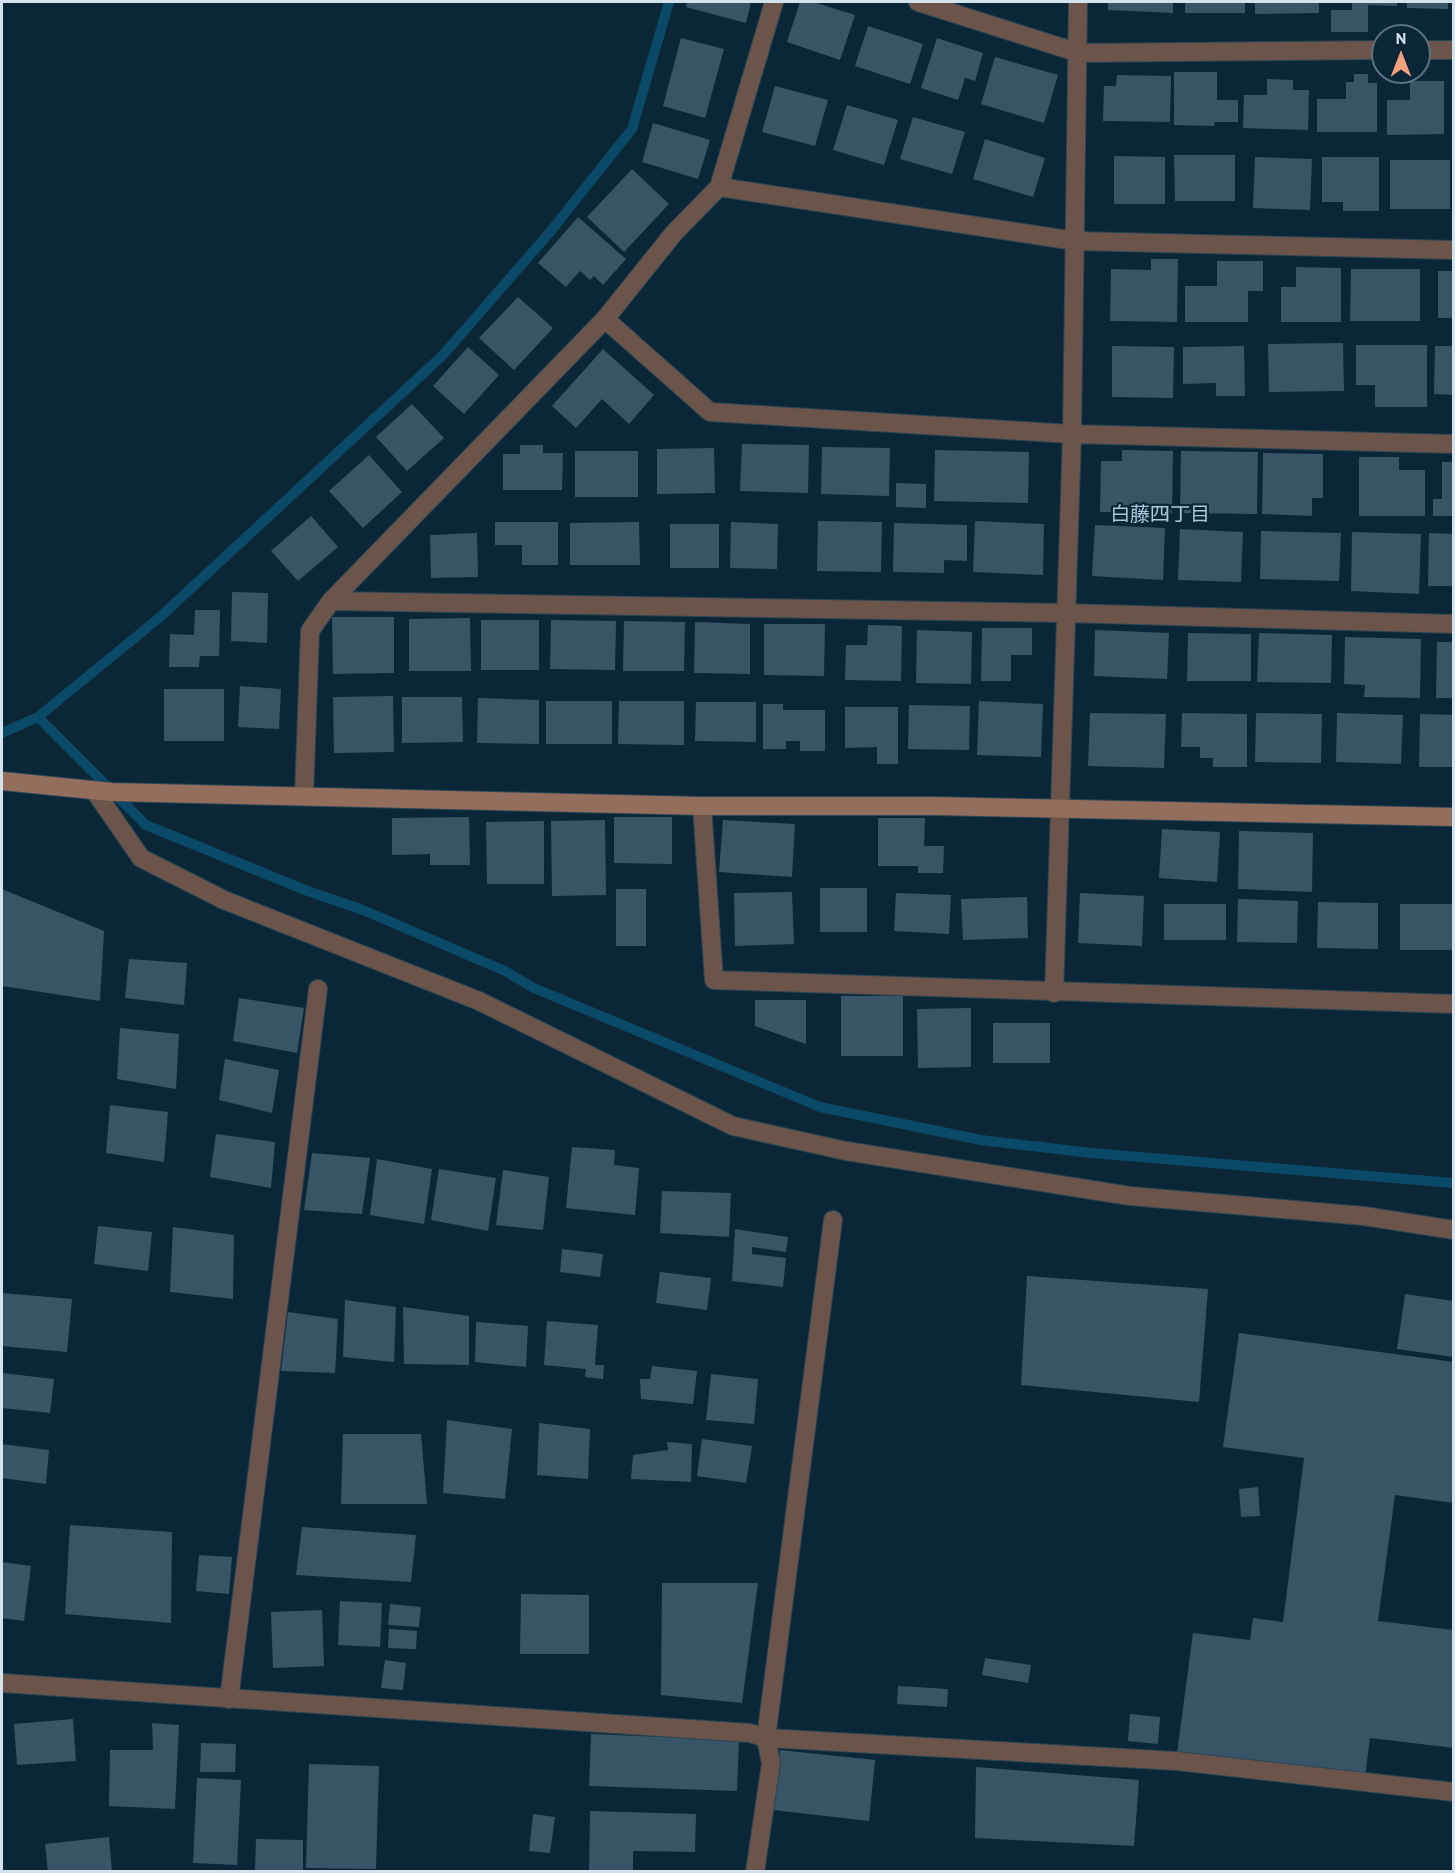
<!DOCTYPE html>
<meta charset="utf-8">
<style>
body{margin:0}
#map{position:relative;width:1455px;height:1873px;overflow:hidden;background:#0b2737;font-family:"PT Sans",sans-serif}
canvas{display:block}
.frame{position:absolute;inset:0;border:3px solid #d3e3ee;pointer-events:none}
.north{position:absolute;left:1371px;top:24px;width:60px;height:60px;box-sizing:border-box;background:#0b2737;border:2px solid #5b7280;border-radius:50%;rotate:0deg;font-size:16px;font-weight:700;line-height:24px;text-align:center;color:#d3e3ee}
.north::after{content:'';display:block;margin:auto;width:21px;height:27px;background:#f1a17b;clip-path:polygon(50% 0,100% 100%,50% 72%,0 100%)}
</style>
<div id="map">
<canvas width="1455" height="1873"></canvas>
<div class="frame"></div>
<div class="north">N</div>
</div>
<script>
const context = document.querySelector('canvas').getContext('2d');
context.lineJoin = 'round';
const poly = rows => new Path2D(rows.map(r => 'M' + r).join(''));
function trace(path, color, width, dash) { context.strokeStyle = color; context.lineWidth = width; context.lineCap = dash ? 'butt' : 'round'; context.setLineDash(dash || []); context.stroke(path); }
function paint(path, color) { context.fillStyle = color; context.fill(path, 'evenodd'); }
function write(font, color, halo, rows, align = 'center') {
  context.font = font + ' "PT Sans","Noto Sans JP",sans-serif'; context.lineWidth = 4.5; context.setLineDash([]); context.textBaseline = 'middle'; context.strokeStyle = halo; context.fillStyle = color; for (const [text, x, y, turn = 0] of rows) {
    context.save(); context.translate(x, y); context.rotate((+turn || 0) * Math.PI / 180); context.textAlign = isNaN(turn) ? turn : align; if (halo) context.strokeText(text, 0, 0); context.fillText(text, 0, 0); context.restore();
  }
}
const stream = poly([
 [669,2,632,129,550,232,443,355,159,618,38,717,146,825,305,890,363,910,505,971,534,988,820,1107,981,1140,1091,1153,1454,1183],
 [2,733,38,717]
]);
const building = poly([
 [687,2,751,2,746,23,686,7],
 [800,2,813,2,855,15,840,60,787,42],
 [1108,2,1173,2,1173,13,1108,10],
 [1185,2,1245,2,1245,13,1185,13],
 [1255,2,1319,2,1319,13,1255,14],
 [1352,2,1397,2,1397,6,1368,5,1368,32,1331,32,1331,10,1352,10],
 [1407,2,1448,2,1448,9,1407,8],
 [868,26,923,44,910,84,855,66],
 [681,38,724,49,705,118,663,106],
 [937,38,983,53,975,81,965,78,958,100,921,88],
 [995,57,1058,75,1044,123,981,104],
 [1174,72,1217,72,1217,100,1238,100,1238,122,1215,122,1214,126,1174,125],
 [1354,74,1368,74,1368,83,1377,83,1377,132,1317,132,1317,99,1346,99,1346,82,1354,82],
 [1117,75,1171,76,1170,122,1103,121,1104,86,1116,86],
 [1267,79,1293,80,1293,90,1309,90,1308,130,1243,128,1244,95,1267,95],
 [1410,81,1444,81,1444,134,1387,135,1387,100,1410,100],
 [775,86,828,100,815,146,762,132],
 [847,105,898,120,884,165,833,150],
 [913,117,965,132,952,174,900,159],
 [653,123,710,140,698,179,642,162],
 [985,139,1045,158,1033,197,973,179],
 [1174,155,1235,155,1235,201,1175,201],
 [1114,156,1165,157,1165,204,1114,204],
 [1255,157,1312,159,1310,210,1253,208],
 [1322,157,1379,157,1379,211,1343,211,1343,202,1322,202],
 [1390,160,1450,160,1450,209,1390,209],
 [632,169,669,204,624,252,587,217],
 [578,217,626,259,603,285,594,276,590,280,580,271,566,287,538,263],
 [1151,259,1178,259,1177,322,1110,321,1111,269,1151,270],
 [1217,261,1263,261,1263,291,1248,291,1248,322,1185,322,1185,286,1217,286],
 [1296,267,1341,268,1341,322,1281,322,1281,287,1296,287],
 [1351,269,1420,269,1420,321,1350,321],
 [1438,271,1454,271,1454,318,1438,318],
 [518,297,553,328,514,370,479,338],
 [1343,343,1344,391,1269,392,1268,344],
 [1356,345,1427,345,1427,407,1375,407,1375,385,1356,385],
 [1112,346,1174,347,1173,398,1112,397],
 [1244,346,1245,396,1216,396,1216,383,1183,384,1183,347],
 [1435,346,1454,346,1454,395,1434,394],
 [468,347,499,375,464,414,433,386],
 [603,349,654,395,629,424,602,399,576,428,552,406],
 [412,404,444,438,407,471,376,437],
 [742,444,809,445,808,493,740,491],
 [520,445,543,445,543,453,563,453,562,490,503,490,503,454,520,454],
 [822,447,890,448,889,496,821,494],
 [714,448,715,493,657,494,657,449],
 [935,450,1029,452,1028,503,934,501],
 [1122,450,1173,451,1172,513,1100,512,1101,461,1122,461],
 [575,451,638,451,638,497,575,497],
 [1181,451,1258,452,1257,514,1180,513],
 [1263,453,1323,454,1323,498,1312,498,1312,516,1262,514],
 [369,455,402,492,363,528,329,491],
 [1359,457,1399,457,1399,470,1425,470,1425,516,1359,516],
 [1442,462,1454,462,1454,516,1433,516,1433,499,1442,499],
 [896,483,926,484,926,508,896,507],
 [311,516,338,547,298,581,271,551],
 [818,521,882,522,881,572,817,571],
 [975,521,1044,524,1043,575,973,572],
 [495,522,558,522,558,565,522,565,522,545,495,545],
 [639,522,640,565,570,565,570,523],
 [731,522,778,524,777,569,730,568],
 [894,523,967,525,967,561,944,560,944,573,893,572],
 [670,524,719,524,719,568,670,568],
 [1095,525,1165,528,1163,580,1092,576],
 [1180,529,1243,532,1241,582,1178,580],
 [1261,531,1341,533,1339,581,1260,579],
 [1352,532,1421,534,1419,594,1351,591],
 [477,533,478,577,431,578,430,535],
 [1429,533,1454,534,1454,586,1428,586],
 [232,592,268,593,267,643,231,641],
 [195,610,220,610,219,656,200,656,199,667,169,667,170,634,194,635],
 [332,617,394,617,394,673,333,674],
 [470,618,471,671,409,671,409,619],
 [481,620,539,620,539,670,481,670],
 [551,620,616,621,615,670,550,669],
 [624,621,685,622,684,671,623,671],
 [695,622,750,624,750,674,694,673],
 [764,624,825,624,824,676,764,675],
 [868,625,902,626,901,681,845,680,846,645,867,645],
 [982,628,1032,628,1032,655,1011,655,1011,681,981,681],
 [917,630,972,632,971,684,916,683],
 [1095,630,1169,633,1167,679,1094,676],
 [1188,633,1251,634,1251,681,1187,681],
 [1259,633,1332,635,1331,683,1257,682],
 [1345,637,1421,639,1420,698,1364,697,1365,685,1344,684],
 [1437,642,1454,642,1454,698,1436,698],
 [240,686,281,689,279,729,238,727],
 [164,689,224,689,224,741,164,741],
 [393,696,394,752,334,753,333,697],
 [402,697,462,697,463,742,402,743],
 [478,698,539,700,539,744,477,743],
 [546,701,612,701,612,744,546,744],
 [619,701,684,701,684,745,618,744],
 [979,701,1043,704,1041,757,977,755],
 [696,702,756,702,756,742,695,741],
 [763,704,783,704,783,710,825,710,825,751,800,751,800,741,786,741,786,749,763,749],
 [909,705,970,706,969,750,908,749],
 [845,707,898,707,898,764,877,764,877,747,845,748],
 [1090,713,1166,714,1164,768,1088,766],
 [1182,713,1247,714,1247,767,1213,767,1213,758,1200,758,1200,747,1181,747],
 [1256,713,1322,714,1321,763,1255,762],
 [1337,713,1403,715,1401,764,1336,762],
 [1420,714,1454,715,1454,767,1419,767],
 [469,817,470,865,430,865,430,854,392,855,392,818],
 [614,817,672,817,672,864,614,863],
 [878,818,925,818,924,846,944,846,943,873,918,873,918,866,878,866],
 [605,820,606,895,552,896,551,821],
 [723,820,795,824,792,877,719,872],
 [544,821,544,884,487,884,486,822],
 [1162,829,1220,832,1217,882,1159,878],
 [1239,831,1313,833,1312,892,1238,889],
 [820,888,867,888,867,932,820,932],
 [2,889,104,931,100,1001,2,986],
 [616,889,646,889,646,946,616,946],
 [792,892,794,944,735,946,734,893],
 [896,893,951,895,949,934,894,931],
 [1080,893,1144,896,1142,946,1078,943],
 [1027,897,1028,938,963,940,961,899],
 [1238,899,1298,901,1297,943,1237,942],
 [1318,902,1378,903,1378,949,1317,948],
 [1164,904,1226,904,1226,940,1164,940],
 [1400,904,1454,904,1454,950,1400,950],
 [129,959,187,963,184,1005,125,998],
 [841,996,903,996,903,1056,841,1056],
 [239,998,304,1008,297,1053,233,1041],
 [755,1000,806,1000,806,1044,755,1026],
 [971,1008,971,1067,918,1068,917,1009],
 [993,1023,1050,1023,1050,1063,993,1063],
 [120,1028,179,1034,176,1089,117,1079],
 [225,1059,279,1070,272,1113,219,1100],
 [110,1105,168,1112,164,1162,106,1153],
 [216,1134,275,1142,271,1188,210,1177],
 [572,1147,615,1150,614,1165,639,1168,635,1215,566,1208],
 [312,1153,370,1158,362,1214,304,1210],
 [377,1159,432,1169,424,1224,370,1215],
 [439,1169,496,1178,488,1231,431,1220],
 [503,1170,549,1177,543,1230,496,1225],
 [662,1191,731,1193,729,1237,660,1233],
 [98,1226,152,1232,148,1271,94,1264],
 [173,1227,234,1235,233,1299,170,1292],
 [735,1229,788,1237,786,1252,752,1247,752,1254,786,1258,783,1287,732,1281],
 [562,1249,603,1254,600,1277,560,1272],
 [660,1272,711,1278,707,1310,656,1303],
 [1027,1276,1208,1289,1199,1402,1021,1385],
 [2,1293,72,1299,67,1352,2,1346],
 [1405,1294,1454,1301,1454,1357,1397,1349],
 [345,1300,396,1307,394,1362,343,1357],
 [403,1307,469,1316,469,1365,404,1364],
 [288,1312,338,1319,335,1373,281,1371],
 [547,1321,598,1325,595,1365,604,1365,603,1379,585,1377,586,1369,544,1365],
 [476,1322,528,1326,526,1367,475,1362],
 [1239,1333,1454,1362,1454,1503,1395,1495,1378,1621,1454,1630,1454,1748,1370,1738,1365,1777,1177,1753,1193,1633,1250,1640,1253,1618,1283,1622,1304,1458,1223,1447],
 [652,1366,697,1371,693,1404,641,1399,640,1379,650,1379],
 [2,1373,54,1379,50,1413,2,1408],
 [711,1374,758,1379,754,1424,706,1420],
 [447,1420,512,1429,505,1499,443,1493],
 [539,1423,590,1429,588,1479,537,1475],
 [343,1434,421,1434,427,1504,341,1504],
 [702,1439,752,1446,746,1483,697,1476],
 [667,1442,692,1444,691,1482,631,1479,633,1455,668,1450],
 [2,1444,49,1450,46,1484,2,1478],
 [1258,1487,1260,1516,1241,1517,1239,1489],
 [70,1525,172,1532,171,1623,65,1614],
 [302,1527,416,1535,411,1582,296,1575],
 [199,1555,232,1557,229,1594,196,1591],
 [2,1562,31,1566,24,1621,2,1618],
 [662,1583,758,1583,742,1703,661,1695],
 [521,1594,589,1595,589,1654,520,1654],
 [340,1601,382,1603,380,1647,338,1645],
 [390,1604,421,1607,419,1627,388,1625],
 [322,1610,324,1666,273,1668,271,1612],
 [389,1629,417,1631,416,1649,388,1648],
 [985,1658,1031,1665,1028,1683,982,1675],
 [385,1660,406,1663,403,1690,381,1688],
 [898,1686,948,1689,947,1707,897,1704],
 [1130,1714,1160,1717,1158,1744,1128,1741],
 [73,1719,76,1761,17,1765,14,1724],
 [152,1723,179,1725,175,1809,109,1806,110,1750,153,1750],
 [591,1734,739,1740,737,1791,589,1786],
 [201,1743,236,1744,235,1772,200,1772],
 [780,1750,875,1760,869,1821,773,1810],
 [309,1764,379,1766,376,1869,306,1868],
 [976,1767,1139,1780,1134,1846,975,1838],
 [197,1778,241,1780,237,1865,193,1863],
 [590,1811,696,1814,695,1852,633,1851,633,1872,589,1872],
 [533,1814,555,1817,550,1853,529,1851],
 [109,1837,112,1872,48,1872,45,1844],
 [256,1839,303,1840,303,1872,255,1872]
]);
const street = poly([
 [918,2,1079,53,1383,50],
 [1419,50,1454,50],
 [719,187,1075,241,1454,250],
 [605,319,710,412,1072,434,1454,444],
 [331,601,1065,613,1454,624],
 [94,790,141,858,224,900,479,1001,733,1126,846,1151,1130,1196,1364,1216,1454,1230],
 [304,796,310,631,331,601,605,319,674,233,719,187,774,2],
 [702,806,714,980,1454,1004],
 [1054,993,1072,434,1078,2],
 [2,1683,750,1733,766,1738,1177,1761,1454,1792],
 [229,1699,318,989],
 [755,1872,771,1763,766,1738,833,1220]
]);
const secondary = poly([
 [2,781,112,792,702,806,933,806,1454,817]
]);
const neighbourhoodNames = [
 ["白藤四丁目",1160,515]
];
trace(stream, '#0b4968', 10);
paint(building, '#385466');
trace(street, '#2b4554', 20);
trace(secondary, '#2b4554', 20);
trace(street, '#6b5449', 18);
trace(secondary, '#936e5d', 18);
write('20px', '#a8c7dc', '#0b2737', neighbourhoodNames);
</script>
